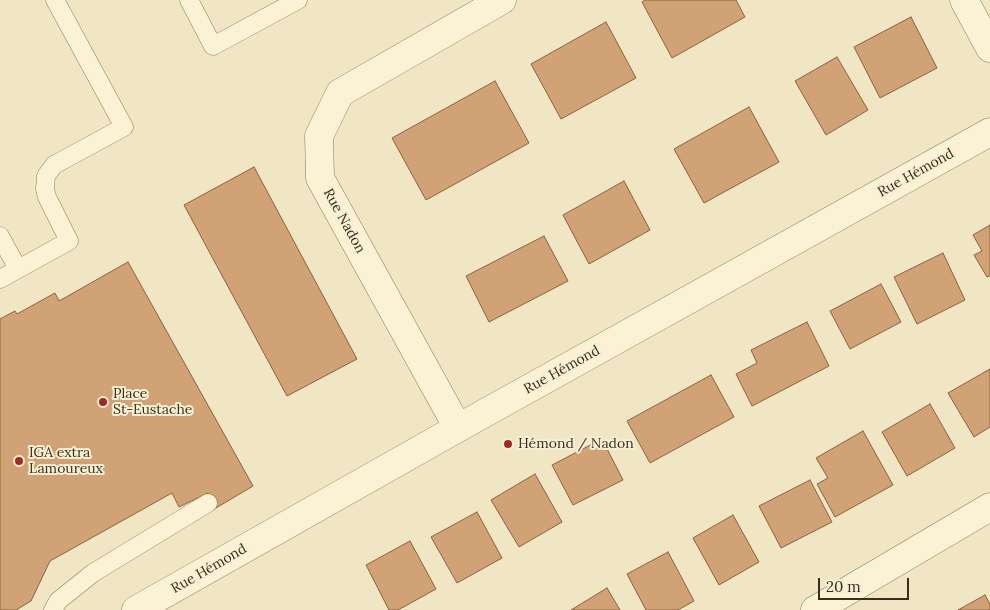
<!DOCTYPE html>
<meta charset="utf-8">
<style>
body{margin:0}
#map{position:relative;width:990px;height:610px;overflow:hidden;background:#f0e6c3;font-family:Lora,serif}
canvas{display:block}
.scale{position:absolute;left:818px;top:578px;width:91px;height:22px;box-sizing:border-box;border:2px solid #3b2d1d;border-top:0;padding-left:6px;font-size:15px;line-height:18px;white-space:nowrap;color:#3b2d1d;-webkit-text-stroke:4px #f7efd3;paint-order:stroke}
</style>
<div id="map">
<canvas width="990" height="610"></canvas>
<div class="scale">20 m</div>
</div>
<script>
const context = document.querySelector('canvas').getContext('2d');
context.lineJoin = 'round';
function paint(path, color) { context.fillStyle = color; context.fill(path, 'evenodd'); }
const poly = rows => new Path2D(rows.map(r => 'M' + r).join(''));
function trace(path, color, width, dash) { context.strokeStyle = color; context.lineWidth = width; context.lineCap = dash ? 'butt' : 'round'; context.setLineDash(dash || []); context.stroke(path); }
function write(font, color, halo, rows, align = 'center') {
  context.font = font + ' Lora,serif'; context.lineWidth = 4; context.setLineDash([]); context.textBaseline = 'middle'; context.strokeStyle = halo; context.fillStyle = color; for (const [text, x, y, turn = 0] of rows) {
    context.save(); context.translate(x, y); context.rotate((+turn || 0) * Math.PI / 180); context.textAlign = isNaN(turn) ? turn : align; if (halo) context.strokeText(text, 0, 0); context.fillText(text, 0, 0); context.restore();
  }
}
const building = poly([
 [645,0,736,0,745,17,672,58,642,2,645,0],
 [911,17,937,68,880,98,854,47,911,17],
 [606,22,636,78,561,119,531,64,606,22],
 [837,57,868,110,826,135,795,81,837,57],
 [495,81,529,143,426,200,392,138,495,81],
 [749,107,779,162,704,203,674,149,749,107],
 [254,167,357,359,287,396,184,205,254,167],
 [624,181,650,230,589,264,563,215,624,181],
 [990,225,990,276,987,277,974,255,982,251,973,235,990,225],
 [544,236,568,281,489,322,466,276,544,236],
 [943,253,965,300,917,324,894,277,943,253],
 [128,262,253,486,216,508,208,493,179,507,172,493,50,561,31,601,16,610,0,610,0,319,15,311,17,314,55,293,59,301,128,262],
 [881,284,901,322,850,349,830,311,881,284],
 [807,322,829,366,752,406,736,374,757,363,751,350,807,322],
 [990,369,990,427,974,437,948,393,990,369],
 [711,375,734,417,650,463,627,421,711,375],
 [930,404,955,448,907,476,882,432,930,404],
 [863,431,893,485,835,517,817,484,828,478,816,458,863,431],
 [602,439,623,480,573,505,552,465,602,439],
 [535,474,562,522,519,547,491,500,535,474],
 [810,480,832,522,781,548,759,506,810,480],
 [477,512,502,558,457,583,431,537,477,512],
 [733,515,759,562,719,585,693,538,733,515],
 [410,541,436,589,398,610,389,610,366,565,410,541],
 [668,552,694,601,678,610,646,610,627,574,668,552],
 [607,588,620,610,571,610,607,588],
 [985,595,990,604,990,610,958,610,985,595]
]);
const service = poly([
 [189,0,213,46,298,0],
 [0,236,18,269],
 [0,279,69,241,47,197,45,189,46,176,54,165,124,127,55,0],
 [53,610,58,601,93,573,208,503]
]);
const minor = poly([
 [964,0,990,48],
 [458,428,320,178,319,136,340,93,502,0],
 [136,610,458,428,990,132],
 [815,610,990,507]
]);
const markers = [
 [103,402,5,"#9e2c25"],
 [508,444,5,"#9e2c25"],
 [19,461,5,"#9e2c25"]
];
const streetNames = [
 ["Rue Hémond",916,173,-29],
 ["Rue Nadon",344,221,61],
 ["Rue Hémond",562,370,-29],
 ["Rue Hémond",209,569,-30]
];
const poiNames = [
 ["Place",113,394],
 ["St-Eustache",113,410],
 ["Hémond / Nadon",518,444],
 ["IGA extra",29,453],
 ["Lamoureux",29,469]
];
paint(building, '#d1a276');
trace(building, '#8c613d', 1);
trace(service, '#8c7758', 19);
trace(minor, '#8c7758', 29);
trace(service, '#fbf2d6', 18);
trace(minor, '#fbf2d6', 28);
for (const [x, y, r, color] of markers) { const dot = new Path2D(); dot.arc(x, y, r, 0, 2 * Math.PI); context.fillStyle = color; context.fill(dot); trace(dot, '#f7efd3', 2); }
write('14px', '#3b2d1d', '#f7efd3', streetNames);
write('14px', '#3b2d1d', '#f7efd3', poiNames, 'left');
</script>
